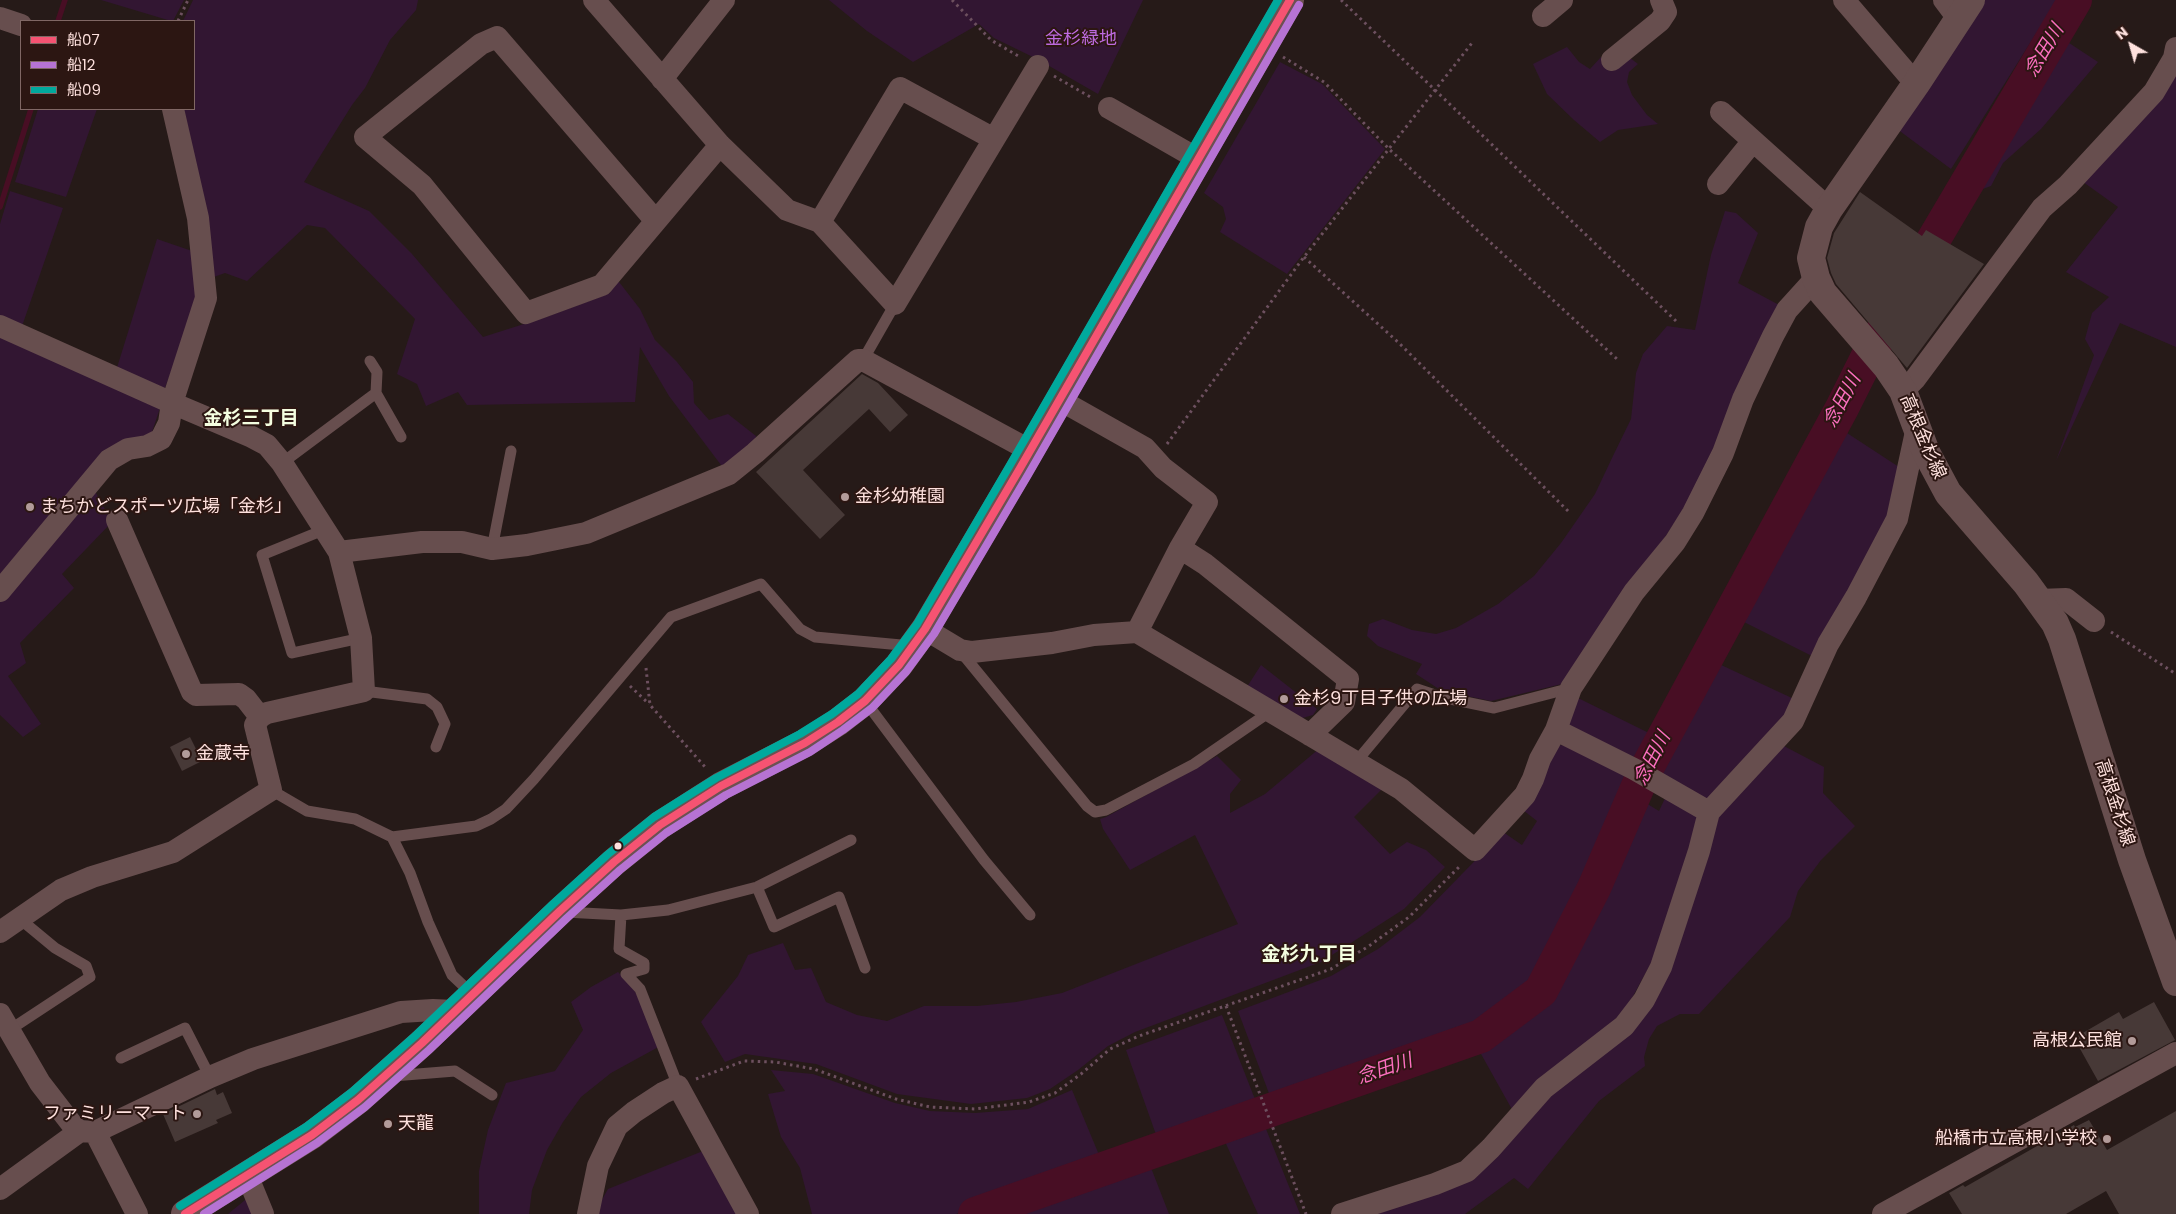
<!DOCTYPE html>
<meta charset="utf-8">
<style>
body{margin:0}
#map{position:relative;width:2176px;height:1214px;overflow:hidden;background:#261a18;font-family:Poppins,"Noto Sans JP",sans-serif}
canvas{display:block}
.legend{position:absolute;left:20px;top:20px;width:175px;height:90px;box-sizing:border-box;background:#2c1612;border:1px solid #806764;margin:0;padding:6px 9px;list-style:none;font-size:15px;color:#fee1de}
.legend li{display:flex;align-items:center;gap:10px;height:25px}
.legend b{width:25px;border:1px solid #806764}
.north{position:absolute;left:2106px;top:20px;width:50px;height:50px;-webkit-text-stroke:4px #2c1612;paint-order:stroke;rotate:322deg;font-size:14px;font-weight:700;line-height:20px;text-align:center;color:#fee1de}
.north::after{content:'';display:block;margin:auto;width:18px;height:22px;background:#fee1de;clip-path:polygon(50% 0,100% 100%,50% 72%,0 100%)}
</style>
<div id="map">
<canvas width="2176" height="1214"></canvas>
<ul class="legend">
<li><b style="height:6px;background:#f65372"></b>船07</li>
<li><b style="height:6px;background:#b673d3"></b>船12</li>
<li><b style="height:6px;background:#00a99d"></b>船09</li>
</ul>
<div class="north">N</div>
</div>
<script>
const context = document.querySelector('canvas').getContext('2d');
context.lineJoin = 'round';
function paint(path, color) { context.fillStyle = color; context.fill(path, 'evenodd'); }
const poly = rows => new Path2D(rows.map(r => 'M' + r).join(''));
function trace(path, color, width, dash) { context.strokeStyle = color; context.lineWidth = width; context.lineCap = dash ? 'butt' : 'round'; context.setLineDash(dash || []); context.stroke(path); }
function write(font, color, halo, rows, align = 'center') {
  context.font = font + ' Poppins,"Noto Sans JP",sans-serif'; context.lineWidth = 4; context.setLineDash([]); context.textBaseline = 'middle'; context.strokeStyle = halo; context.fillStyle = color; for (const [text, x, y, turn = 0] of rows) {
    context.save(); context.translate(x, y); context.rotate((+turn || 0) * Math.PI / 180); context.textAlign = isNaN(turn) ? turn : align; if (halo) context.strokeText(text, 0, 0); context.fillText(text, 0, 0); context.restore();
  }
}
const green = poly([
 [101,0,184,0,173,21,171,21],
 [193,0,418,0,416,10,390,40,365,88,352,105,304,182,369,211,412,254,483,337,546,317,610,293,616,278,640,309,655,340,677,362,693,382,694,403,709,420,728,414,756,436,755,443,724,469,669,396,640,347,635,402,467,405,458,392,426,406,417,384,397,374,415,319,325,228,307,225,247,281,225,273,211,278,177,109,194,109,194,21,183,21],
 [829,0,1143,0,1098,94,1037,59,994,38,979,24,913,62,867,31],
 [1983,0,2057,0,1951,169,1897,129],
 [2054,33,2098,62,2041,129,2003,163,1991,186,1963,196,1950,221,1954,237,1930,223],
 [1567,47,1579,62,1590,69,1601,57,1611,65,1625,54,1638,64,1629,72,1627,82,1632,95,1647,115,1658,124,1618,130,1600,142,1574,120,1547,94,1533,64],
 [1280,62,1322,84,1385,149,1287,274,1220,232,1226,219,1223,207,1204,193],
 [2176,66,2176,347,2120,323,2056,461,2094,355,2085,339,2092,313,2109,297,2066,272,2118,207,2079,179],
 [38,109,97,109,66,197,15,182],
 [10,191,63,208,21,329,0,320,0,224],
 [1725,211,1736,213,1758,233,1738,283,1781,306,1705,478,1566,683,1491,701,1442,691,1416,674,1422,664,1378,646,1367,636,1369,624,1383,619,1412,630,1436,634,1456,628,1498,604,1534,576,1561,543,1595,494,1612,458,1631,419,1636,373,1643,354,1667,326,1695,330,1711,255],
 [157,239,195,252,200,296,163,393,115,374],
 [0,331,161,405,151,435,0,580],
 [1824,418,1899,467,1892,512,1812,656,1726,613],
 [91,484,112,522,62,574,74,588,20,643,26,663,8,676,41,724,23,737,0,715,0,596],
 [1704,657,1794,699,1786,720,1710,803,1653,774],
 [1261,665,1317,709,1313,715,1299,719,1245,690],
 [1576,697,1653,735,1639,765,1565,723],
 [1558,745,1577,746,1635,775,1589,881,1538,983,1478,1031,1273,1104,1238,1011,1331,976,1378,949,1420,917,1503,832,1522,845,1537,821,1523,810],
 [1782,745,1824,767,1823,793,1855,826,1821,860,1798,891,1790,917,1699,1014,1680,1014,1657,1026,1649,1039,1644,1057,1645,1066,1599,1101,1528,1189,1514,1178,1465,1214,1357,1214,1436,1188,1508,1133,1626,1028,1713,814],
 [1320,748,1385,786,1354,817,1390,854,1407,842,1426,850,1445,867,1404,909,1321,962,1135,1032,1108,1046,1078,1070,1050,1089,1027,1098,971,1104,897,1094,816,1064,745,1054,725,1062,701,1022,738,976,748,955,783,943,795,970,811,968,826,1002,857,1015,887,1021,924,1006,977,1006,1016,1002,1062,993,1238,924,1195,835,1130,870,1103,829,1100,819,1106,817,1217,756,1241,780,1230,794,1230,813,1265,794],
 [1667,794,1703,812,1663,941,1619,1022,1514,1113,1476,1045,1551,988,1574,937,1599,891,1636,797,1659,811],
 [618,972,633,987,662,1045,611,1073,581,1097,563,1122,547,1150,532,1190,529,1214,479,1214,479,1171,488,1130,506,1083,555,1071,583,1030,571,1002,591,987],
 [1222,1015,1258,1107,1159,1143,1126,1050],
 [771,1070,813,1074,895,1103,930,1111,975,1113,1028,1109,1072,1090,1102,1162,956,1214,812,1214,800,1168,781,1137,768,1094,785,1091],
 [1262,1119,1300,1214,1258,1214,1222,1135],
 [708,1149,745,1214,594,1214,608,1189],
 [1148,1160,1169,1214,1022,1214,1018,1204],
 [250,1196,256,1214,228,1214]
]);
const stream = poly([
 [58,21,65,0],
 [0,207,31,109]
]);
const river = poly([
 [975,1214,1481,1036,1541,991,1594,888,1642,777,1842,408,1872,348,1912,286,1931,244,2075,0]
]);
const building = poly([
 [1860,192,1922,236,1926,230,1984,264,1907,368,1836,284,1831,273,1827,258,1834,233],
 [862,374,878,383,908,415,890,432,869,409,803,470,845,515,820,539,756,472],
 [190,737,202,761,182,771,170,747],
 [2154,1002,2175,1040,2098,1081,2074,1038,2119,1012,2123,1019],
 [215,1089,217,1095,223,1092,232,1113,216,1120,218,1123,175,1142,163,1114],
 [2176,1111,2176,1214,2119,1214,2106,1191,2066,1214,1962,1214,1949,1193,1963,1185,1965,1187,2074,1125,2075,1127,2089,1120,2107,1150]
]);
const path = poly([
 [952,0,991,40,1020,57],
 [1341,0,1676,321],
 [178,21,188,0],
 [1283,57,1324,82,1389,149,1617,359],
 [1054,76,1092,98],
 [1304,257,1399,343,1569,512],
 [1167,444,1304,257,1472,43],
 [2111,632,2176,674],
 [646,668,650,705,706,768],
 [630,686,649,704],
 [1226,1006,1306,1214],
 [696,1079,744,1061,775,1062,814,1069,896,1099,930,1107,975,1109,1029,1102,1055,1093,1081,1074,1110,1049,1139,1036,1331,969,1369,946,1409,917,1461,865]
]);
const service = poly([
 [863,360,895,304],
 [370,361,377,372,376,393,401,437],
 [282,463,376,393],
 [326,529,262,555,292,653,361,638],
 [492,549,511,451],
 [961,652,1087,806,1095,812,1106,810,1194,764,1271,711],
 [364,691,427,699,437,707,445,724,436,747],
 [865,701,984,860,1030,915],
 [1356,762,1417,689,1441,697,1494,708,1571,688],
 [271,790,307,811,355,819,392,837,410,873,428,922,452,975,472,994],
 [392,837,476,826,491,819,506,809,534,779,671,617,761,584,800,629,815,637,912,646],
 [757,887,774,927,839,897,865,968],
 [565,912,621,915,668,910,757,887,851,840],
 [621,915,619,949,644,963,644,969,626,974,640,989,678,1086],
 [6,1030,11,1029,90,977,86,966,55,948,20,919],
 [121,1058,185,1028,210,1077],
 [393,1076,455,1071,492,1095]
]);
const minor = poly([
 [594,0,720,145,787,210,820,222,895,304,1038,66],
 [1844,0,1916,84],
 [1944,0,1959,20],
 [1543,16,1562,0],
 [0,18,21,25],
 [1612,60,1660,21,1666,12,1661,0],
 [662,79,724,0],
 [1109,108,1198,159],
 [1721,112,1829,209],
 [1718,184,1753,141],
 [655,220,497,37,481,44,365,137,422,185,526,313,602,285,720,145],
 [820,222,900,88,994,139],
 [0,326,172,403,250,436,267,445,282,463,339,552,361,638,364,691,267,713,260,717,255,725,271,790,173,852,92,877,61,890,0,932],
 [1903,391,1915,379,2042,208,2068,185,2154,92,2174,58,2176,48],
 [1060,400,1145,448,1163,468,1207,502,1180,548,1137,632],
 [117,520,192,692,196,695,239,694,246,699,260,717],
 [1180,548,1205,564,1348,679,1344,702,1310,735],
 [339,552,422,542,462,542,492,549,527,545,586,533,729,474,755,453,858,360,863,360,1031,451],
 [0,591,109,460,128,449,147,446,161,439,169,423,172,403,206,298,198,218,173,109],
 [2039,600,2066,599,2094,621],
 [925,629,960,650,972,652,1052,643,1094,635,1137,632,1401,789,1475,850,1525,795,1533,779,1540,759,1556,730,1571,688,1634,592,1675,542,1693,513,1723,453,1743,399,1773,336,1787,310,1816,278],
 [1556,730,1634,769,1709,812],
 [0,1014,40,1083,74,1127,80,1131,95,1132,210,1077,253,1059,401,1012,433,1010,454,1011],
 [95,1132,137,1214],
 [247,1175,263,1214],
 [0,1189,80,1131],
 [588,1214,598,1166,617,1126,634,1112,663,1093,678,1086,748,1214],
 [1342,1214,1435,1184,1467,1171,1491,1148,1544,1088,1624,1026,1644,1000,1661,967,1699,851,1709,812,1793,721,1828,644,1856,597,1897,519,1917,427],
 [1883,1214,2176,1053]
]);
const tertiary = poly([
 [1971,0,1916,84,1829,209,1819,227,1811,258,1816,278,1823,293,1886,366,1903,391,1926,452,1948,493,2026,583,2055,623,2062,639,2132,860,2176,982]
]);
const secondary = poly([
 [185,1214,312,1135,358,1100,422,1043,560,911,614,862,660,825,721,786,805,743,838,722,865,701,899,665,925,629,1019,470,1290,0]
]);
const bus1 = poly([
 [185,1214,312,1135,358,1100,422,1043,560,911,614,862,660,825,721,786,805,743,838,722,865,701,899,665,925,629,1019,470,1290,0]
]);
const bus2 = poly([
 [204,1214,317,1143,365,1107,429,1050,567,918,620,870,666,833,726,795,810,752,843,730,872,708,906,672,934,634,1028,475,1299,5]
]);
const bus3 = poly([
 [180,1206,306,1127,352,1092,415,1036,553,904,607,855,654,817,716,778,800,734,832,714,858,694,891,659,917,624,1010,465,1278,0]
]);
const markers = [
 [845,497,5,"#b29b99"],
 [30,507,5,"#b29b99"],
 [1284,699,5,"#b29b99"],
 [186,754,5,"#b29b99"],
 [618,846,4.5,"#fee1de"],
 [2132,1041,5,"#b29b99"],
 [197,1114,5,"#b29b99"],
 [388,1124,5,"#b29b99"],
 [2107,1139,5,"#b29b99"]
];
const parkNames = [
 ["金杉緑地",1081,39]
];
const streetNames = [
 ["高根金杉線",1922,437,67],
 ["高根金杉線",2114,803,72]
];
const poiNames = [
 ["金杉幼稚園",855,497],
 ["まちかどスポーツ広場「金杉」",40,507],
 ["金杉9丁目子供の広場",1294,699],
 ["金蔵寺",196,754],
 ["高根公民館",2122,1041,"right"],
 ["ファミリーマート",187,1114,"right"],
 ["天龍",398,1124],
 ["船橋市立高根小学校",2097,1139,"right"]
];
const waterNames = [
 ["念田川",2045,51,-59],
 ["念田川",1843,401,-62],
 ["念田川",1653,759,-63],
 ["念田川",1385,1070,-19]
];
const neighbourhoodNames = [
 ["金杉三丁目",251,419],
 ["金杉九丁目",1309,955]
];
paint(green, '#321632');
trace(stream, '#480e24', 5.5);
trace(river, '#480e24', 34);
paint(building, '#473937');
trace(path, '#6d505f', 3, [2.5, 4]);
trace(service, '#674e4e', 11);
trace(minor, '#674e4e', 22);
trace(tertiary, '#674e4e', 28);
trace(secondary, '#6c5152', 28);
trace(bus1, '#f65372', 8);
trace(bus2, '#b673d3', 8);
trace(bus3, '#00a99d', 8);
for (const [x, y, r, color] of markers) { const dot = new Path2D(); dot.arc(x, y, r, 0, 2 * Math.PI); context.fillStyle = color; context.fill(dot); trace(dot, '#2c1612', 2); }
write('18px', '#bd6adf', '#2c1612', parkNames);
write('18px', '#fee1de', '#2c1612', streetNames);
write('18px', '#fee1de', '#2c1612', poiNames, 'left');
write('italic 19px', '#fc6fbf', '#2c1612', waterNames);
write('bold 19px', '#f4fee0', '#2c1612', neighbourhoodNames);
</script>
